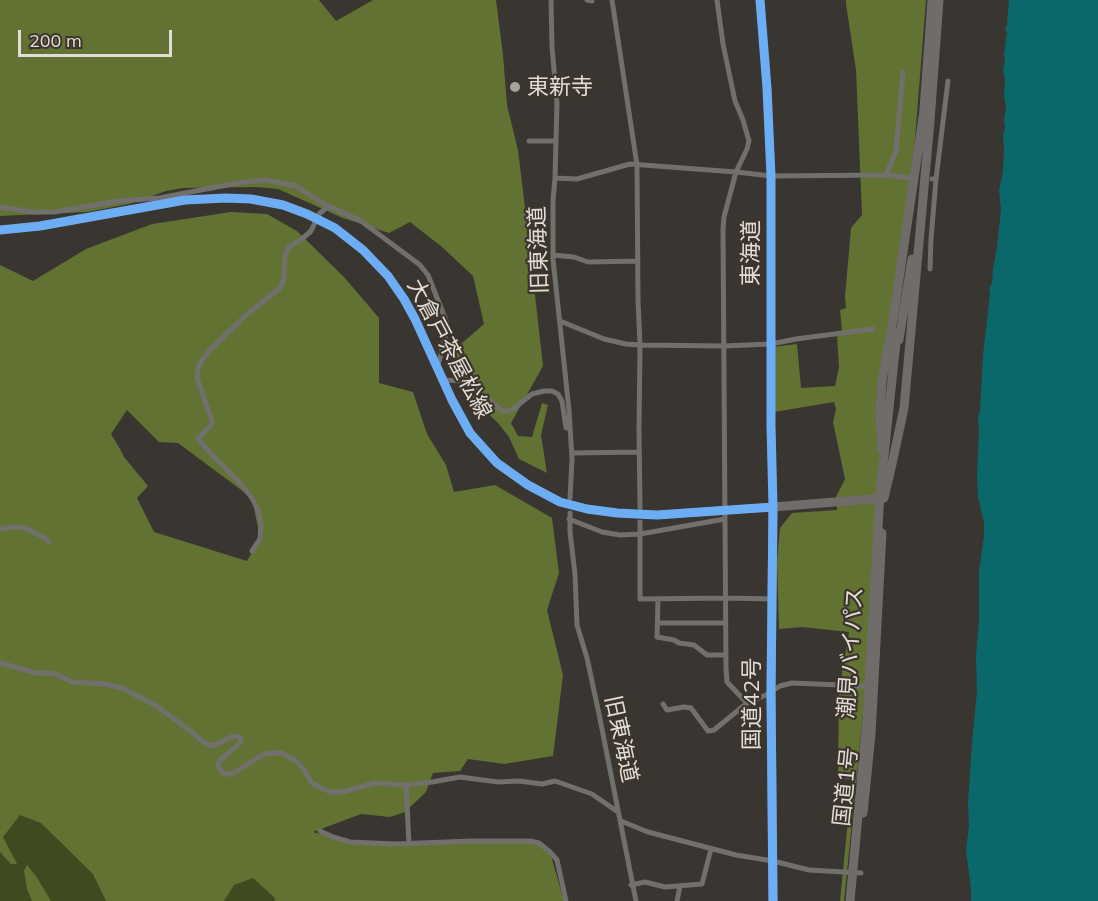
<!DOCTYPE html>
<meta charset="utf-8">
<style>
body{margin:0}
#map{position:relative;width:1098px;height:901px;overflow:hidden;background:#393530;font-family:Mulish,sans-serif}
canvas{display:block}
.scale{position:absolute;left:18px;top:30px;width:154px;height:27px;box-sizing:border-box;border:3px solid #e1dcd6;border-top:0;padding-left:8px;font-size:18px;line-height:21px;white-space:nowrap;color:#e1dcd6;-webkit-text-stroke:4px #3d352c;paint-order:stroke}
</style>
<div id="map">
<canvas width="1098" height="901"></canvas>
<div class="scale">200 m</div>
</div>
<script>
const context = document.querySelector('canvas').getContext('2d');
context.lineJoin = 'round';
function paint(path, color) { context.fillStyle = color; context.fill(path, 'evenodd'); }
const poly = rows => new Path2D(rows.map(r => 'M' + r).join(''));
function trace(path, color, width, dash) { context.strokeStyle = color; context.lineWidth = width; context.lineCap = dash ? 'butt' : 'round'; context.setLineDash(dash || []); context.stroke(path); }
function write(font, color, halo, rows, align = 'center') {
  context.font = font + ' Mulish,"Noto Sans JP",sans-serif'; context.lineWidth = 4.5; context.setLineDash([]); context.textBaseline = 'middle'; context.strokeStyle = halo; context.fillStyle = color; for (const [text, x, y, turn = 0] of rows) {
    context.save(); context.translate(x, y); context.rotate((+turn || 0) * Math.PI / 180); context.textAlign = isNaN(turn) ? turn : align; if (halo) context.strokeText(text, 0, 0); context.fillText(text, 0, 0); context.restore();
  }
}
const green = poly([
 [0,764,136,901,0,901],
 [305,878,327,901,217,901,225,879]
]);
const forest = poly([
 [0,0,319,0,336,21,373,0,496,0,503,55,507,105,518,150,527,224,543,366,511,423,518,436,532,437,542,403,548,405,541,435,547,473,519,459,509,437,498,423,469,395,453,351,484,324,473,276,442,247,410,222,389,233,343,218,278,189,255,187,183,188,166,191,129,204,87,212,0,216],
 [846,0,926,0,915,139,885,392,865,693,844,901,840,901,852,780,838,778,839,691,849,632,802,627,779,629,777,561,780,528,792,513,837,510,836,497,845,479,833,422,836,409,834,402,774,412,773,347,797,344,801,388,835,386,839,367,837,337,842,331,840,310,846,308,845,297,851,228,862,215,856,70,846,4],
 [231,212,267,214,297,231,344,277,379,318,379,383,413,392,427,434,446,465,454,492,495,485,552,518,559,573,547,610,563,675,553,756,504,764,468,759,460,771,433,773,426,792,405,812,390,817,361,814,313,832,350,842,534,842,550,852,564,901,275,901,275,898,253,878,234,885,224,901,106,901,93,874,41,823,20,815,3,837,17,864,11,864,0,852,0,265,33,281,86,249,152,224],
 [127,410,159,442,178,443,252,498,260,538,247,561,154,532,137,498,148,486,124,457,120,449,111,434],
 [27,865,36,876,51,901,32,901,27,889,24,871]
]);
const water = poly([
 [1009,0,1098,0,1098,901,971,901,971,889,966,850,969,825,968,803,972,742,977,692,976,656,979,621,979,571,984,536,984,523,978,497,977,475,979,431,978,416,980,411,983,355,990,294,989,288,992,283,993,269,997,247,1001,209,999,190,1003,172,1004,148,1003,135,1005,128,1004,120,1006,106,1004,95,1005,80,1003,69,1005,61,1004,55,1007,32,1005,29,1007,25]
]);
const street = poly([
 [551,0,552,47,557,103,555,178,553,201,553,259,569,410,572,459,570,498],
 [587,0,592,1],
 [612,0,637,165,638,300,640,345,639,430,640,508],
 [717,0,723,44,735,101,743,120,749,141,747,149,736,172,724,217,723,229,726,668,727,682,747,703],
 [537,82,556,79],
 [556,86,571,85],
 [529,141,556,141],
 [886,175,896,151,903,72],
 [555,178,577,179,630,164,736,172,771,176,886,175,909,178],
 [936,179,948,81],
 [0,207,33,212,54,212,119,201,159,198,243,182,266,180,296,186,324,204,361,221,420,265,428,275,447,323,446,334,438,366],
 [553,255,574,257,588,262,638,261],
 [930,269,931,239,936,179,932,179],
 [560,321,604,339,626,344,640,345,724,346,771,344,796,339,873,329],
 [443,380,462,381,470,384,502,411,508,411,513,409,532,394,544,391,552,391,558,394,562,401,566,428,570,428],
 [572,453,639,452],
 [570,513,570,532,575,574,577,625,587,658,599,714,636,901],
 [569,519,602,532,620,535,640,534,725,519],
 [640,522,640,599,726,598,773,599],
 [0,529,13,527,25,528,47,539,49,542],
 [252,551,260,539,261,524,258,510,252,498,240,483,212,455,198,439,211,425,212,421,197,378,198,368,202,360,209,351,245,316,280,288,284,279,285,257,288,248,303,238,311,231,319,214,325,209,330,207],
 [658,600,657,637,674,640,679,643,694,645,707,655,725,655],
 [658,623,725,623],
 [0,663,36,673,53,673,72,682,105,684,122,688,155,705,192,732,206,744,213,746,231,737,238,736,241,740,240,743,219,761,218,766,221,771,225,774,232,774,264,754,273,753,282,753,296,761,305,771,312,783,321,788,330,792,342,792,375,783,406,785,432,782,460,777,498,782,519,781,542,784,555,781,592,794,618,812],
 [663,704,667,710,684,707,691,708,708,731,714,730,747,703,766,695,780,686,792,683,863,686],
 [406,785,409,844],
 [621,821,648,832,736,855,773,861,809,870,861,873],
 [320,831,333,837,350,842,395,844,472,841,530,841,539,843,550,852,557,860,566,901],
 [631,885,645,882,665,887,702,884,711,849],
 [677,901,680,886]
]);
const secondary = poly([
 [0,230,40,226,185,200,226,198,251,199,283,205,307,214,335,228,363,250,388,276,404,299,415,319,452,400,470,433,497,463,528,485,560,502,587,509,617,513,657,515,773,507,771,426,771,176,767,88,760,0]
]);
const highway = poly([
 [923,123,932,0],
 [899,340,912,259],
 [889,408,897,333],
 [882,450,880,410,882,381,894,313,923,117],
 [884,498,892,464,904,408,930,121,939,0],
 [863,813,871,734,882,533],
 [773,901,771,692,773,507,884,498]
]);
const highwayBridge = poly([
 [850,901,867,719,880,493,889,408]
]);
const cycleway = poly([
 [760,0,767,88,771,176,771,426,773,507,771,692,773,901],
 [0,230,40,226,185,200,226,198,251,199,283,205,307,214,335,228,363,250,388,276,404,299,415,319,452,400,470,433,497,463,528,485,560,502,587,509,617,513,657,515,773,507]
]);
const markers = [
 [515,87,6,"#a6a29c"]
];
const poiNames = [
 ["東新寺",527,87]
];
const streetNames = [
 ["旧東海道",539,250,-92],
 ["東海道",751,253,-90],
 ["大倉戸茶屋松線",449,349,62],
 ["潮見バイパス",851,653,-86],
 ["国道42号",752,704,-90],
 ["旧東海道",621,739,78],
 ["国道1号",846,787,-84]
];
paint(green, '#3f4b1f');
paint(forest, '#617233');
paint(water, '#0b686a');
trace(street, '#72706d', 5);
trace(secondary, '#747170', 8);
trace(highway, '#706c6a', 9);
trace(highwayBridge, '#706c6a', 9);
trace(cycleway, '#6dadf4', 9);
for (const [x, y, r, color] of markers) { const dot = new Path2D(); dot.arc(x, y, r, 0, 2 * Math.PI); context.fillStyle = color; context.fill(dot); trace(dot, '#3d352c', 2); }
write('22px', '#e1dcd6', '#3d352c', poiNames, 'left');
write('22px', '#e1dcd6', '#3d352c', streetNames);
</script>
